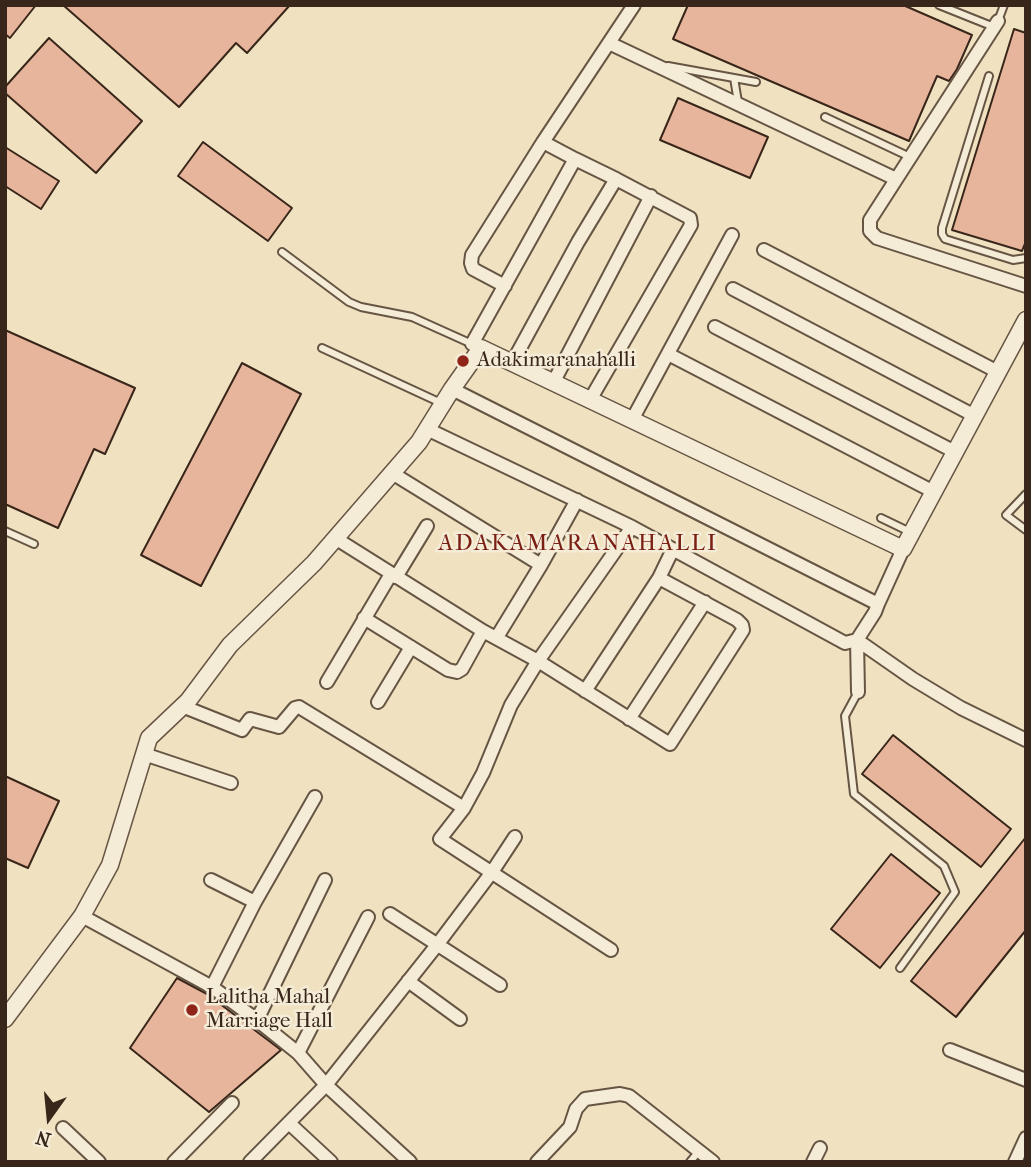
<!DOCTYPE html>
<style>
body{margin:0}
#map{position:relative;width:1031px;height:1167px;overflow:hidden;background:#f0e2c1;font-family:"IM FELL French Canon",serif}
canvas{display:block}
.frame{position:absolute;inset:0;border:7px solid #39261a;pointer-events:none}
.north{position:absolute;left:14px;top:1083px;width:70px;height:70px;-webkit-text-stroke:5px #f5ecd7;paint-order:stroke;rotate:195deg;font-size:19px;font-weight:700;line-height:28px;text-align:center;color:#39261a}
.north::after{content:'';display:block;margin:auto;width:24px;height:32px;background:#39261a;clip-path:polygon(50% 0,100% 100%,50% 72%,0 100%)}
</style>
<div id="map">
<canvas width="1031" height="1167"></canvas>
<div class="frame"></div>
<div class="north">N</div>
</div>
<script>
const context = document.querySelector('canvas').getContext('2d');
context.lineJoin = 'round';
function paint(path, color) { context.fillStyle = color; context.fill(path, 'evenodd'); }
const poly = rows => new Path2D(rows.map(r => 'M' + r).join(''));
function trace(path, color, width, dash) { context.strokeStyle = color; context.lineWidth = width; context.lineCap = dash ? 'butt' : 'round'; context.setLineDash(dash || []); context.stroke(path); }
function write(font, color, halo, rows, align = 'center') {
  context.font = font + ' "IM FELL French Canon",serif'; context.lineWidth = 5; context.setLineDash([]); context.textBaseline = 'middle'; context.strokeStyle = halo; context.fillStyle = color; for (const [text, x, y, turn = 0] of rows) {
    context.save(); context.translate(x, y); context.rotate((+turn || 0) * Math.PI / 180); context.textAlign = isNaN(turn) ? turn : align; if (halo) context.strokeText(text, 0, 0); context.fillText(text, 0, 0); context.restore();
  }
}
const building = poly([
 [5,5,36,5,10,38,5,34,5,5],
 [63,5,290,5,247,53,236,43,179,107,63,5],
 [688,5,903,5,972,35,957,69,949,81,937,76,909,141,673,39,688,5],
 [1014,29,1026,33,1026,241,1022,251,952,230,1014,29],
 [49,38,142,121,96,173,5,93,5,87,49,38],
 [678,98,768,137,750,178,660,140,678,98],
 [203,142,292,208,268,241,178,176,203,142],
 [5,147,59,181,41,209,5,186,5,147],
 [5,330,135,388,105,454,94,449,58,528,5,504,5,330],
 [242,363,301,394,201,586,141,555,242,363],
 [893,735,1011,829,981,867,862,774,893,735],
 [5,776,59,801,28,868,5,858,5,776],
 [1026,837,1026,930,956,1017,911,981,1026,837],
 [891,854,940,893,880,968,831,929,891,854],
 [177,978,207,994,281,1050,209,1112,130,1048,177,978]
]);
const service = poly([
 [939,5,994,27],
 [998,21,1004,5],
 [668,66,756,82],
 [989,76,942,228,942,234,945,239,1013,260,1026,258],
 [734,78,738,102],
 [825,117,910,157],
 [282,252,349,302,361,307,412,317,472,344],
 [322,348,441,403],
 [1026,494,1006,515,1026,530],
 [881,518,910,532],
 [5,531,34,544],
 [858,692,845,716,854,794,944,866,955,892,900,968],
 [690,1162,699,1151]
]);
const minor = poly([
 [998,21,870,220,870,231,877,238,1026,286],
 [609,43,896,179],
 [764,250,998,372],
 [505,286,473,269,471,263,472,255,543,142],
 [733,289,975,416],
 [715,327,955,452],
 [481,348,472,344,575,159,543,142,634,5],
 [668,354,934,492],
 [512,363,578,242,616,179,575,159],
 [553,383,651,196],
 [590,400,691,225,690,218,616,179],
 [632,420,732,235],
 [427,429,632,527,845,643,857,640,875,612,878,604,452,389],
 [392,473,541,565],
 [335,538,483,631,538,661,670,744,743,630,742,625,737,620,659,578],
 [396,577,427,526],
 [878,604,903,549],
 [364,618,448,670,457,672,462,669,483,631],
 [497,637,541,565,577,500],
 [857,640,913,679,961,708,1026,740],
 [857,640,858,692],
 [327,682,391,574],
 [585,691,659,578,673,549],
 [378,702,411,647],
 [182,706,242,730,250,719,279,727,295,708,299,707,464,808],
 [629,719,705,602],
 [144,754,231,783],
 [211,880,255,902],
 [390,914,500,985],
 [82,916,212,987,257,1020,298,1053,368,917],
 [611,950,440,839,464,808,483,773,511,705,538,661,632,527],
 [408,981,460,1019],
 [212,987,255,902,315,797],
 [257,1020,325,880],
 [950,1050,1026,1080],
 [298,1053,326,1085,410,1162],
 [290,1124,331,1162],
 [63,1128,99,1162],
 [174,1162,232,1103],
 [250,1162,326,1085,437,945,492,872,515,837],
 [537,1162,570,1127,576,1109,585,1099,620,1094,629,1096,713,1162],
 [813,1162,820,1148],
 [1015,1162,1026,1138]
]);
const tertiary = poly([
 [5,1019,82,916,110,865,149,738,188,701,230,645,314,563,419,442,452,389,481,348,903,549,1026,320]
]);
const markers = [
 [463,361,7,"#8f2418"],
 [192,1010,7,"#8f2418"]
];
const poiNames = [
 ["Adakimaranahalli",477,361],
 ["Lalitha Mahal",206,998],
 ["Marriage Hall",206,1022]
];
const neighbourhoodNames = [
 ["ADAKAMARANAHALLI",578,544]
];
paint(building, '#e7b59b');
trace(building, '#39261a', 2);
trace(service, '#675544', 10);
trace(minor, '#675544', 16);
trace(tertiary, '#675544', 19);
trace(service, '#f5ecd7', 6);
trace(minor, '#f5ecd7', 12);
trace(tertiary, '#f5ecd7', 16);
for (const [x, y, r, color] of markers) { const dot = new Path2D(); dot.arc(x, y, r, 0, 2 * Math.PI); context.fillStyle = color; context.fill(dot); trace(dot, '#f5ecd7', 2.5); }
write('21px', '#39261a', '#f5ecd7', poiNames, 'left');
context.letterSpacing = '2px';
write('23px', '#7a1f14', '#f5ecd7', neighbourhoodNames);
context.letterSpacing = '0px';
</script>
